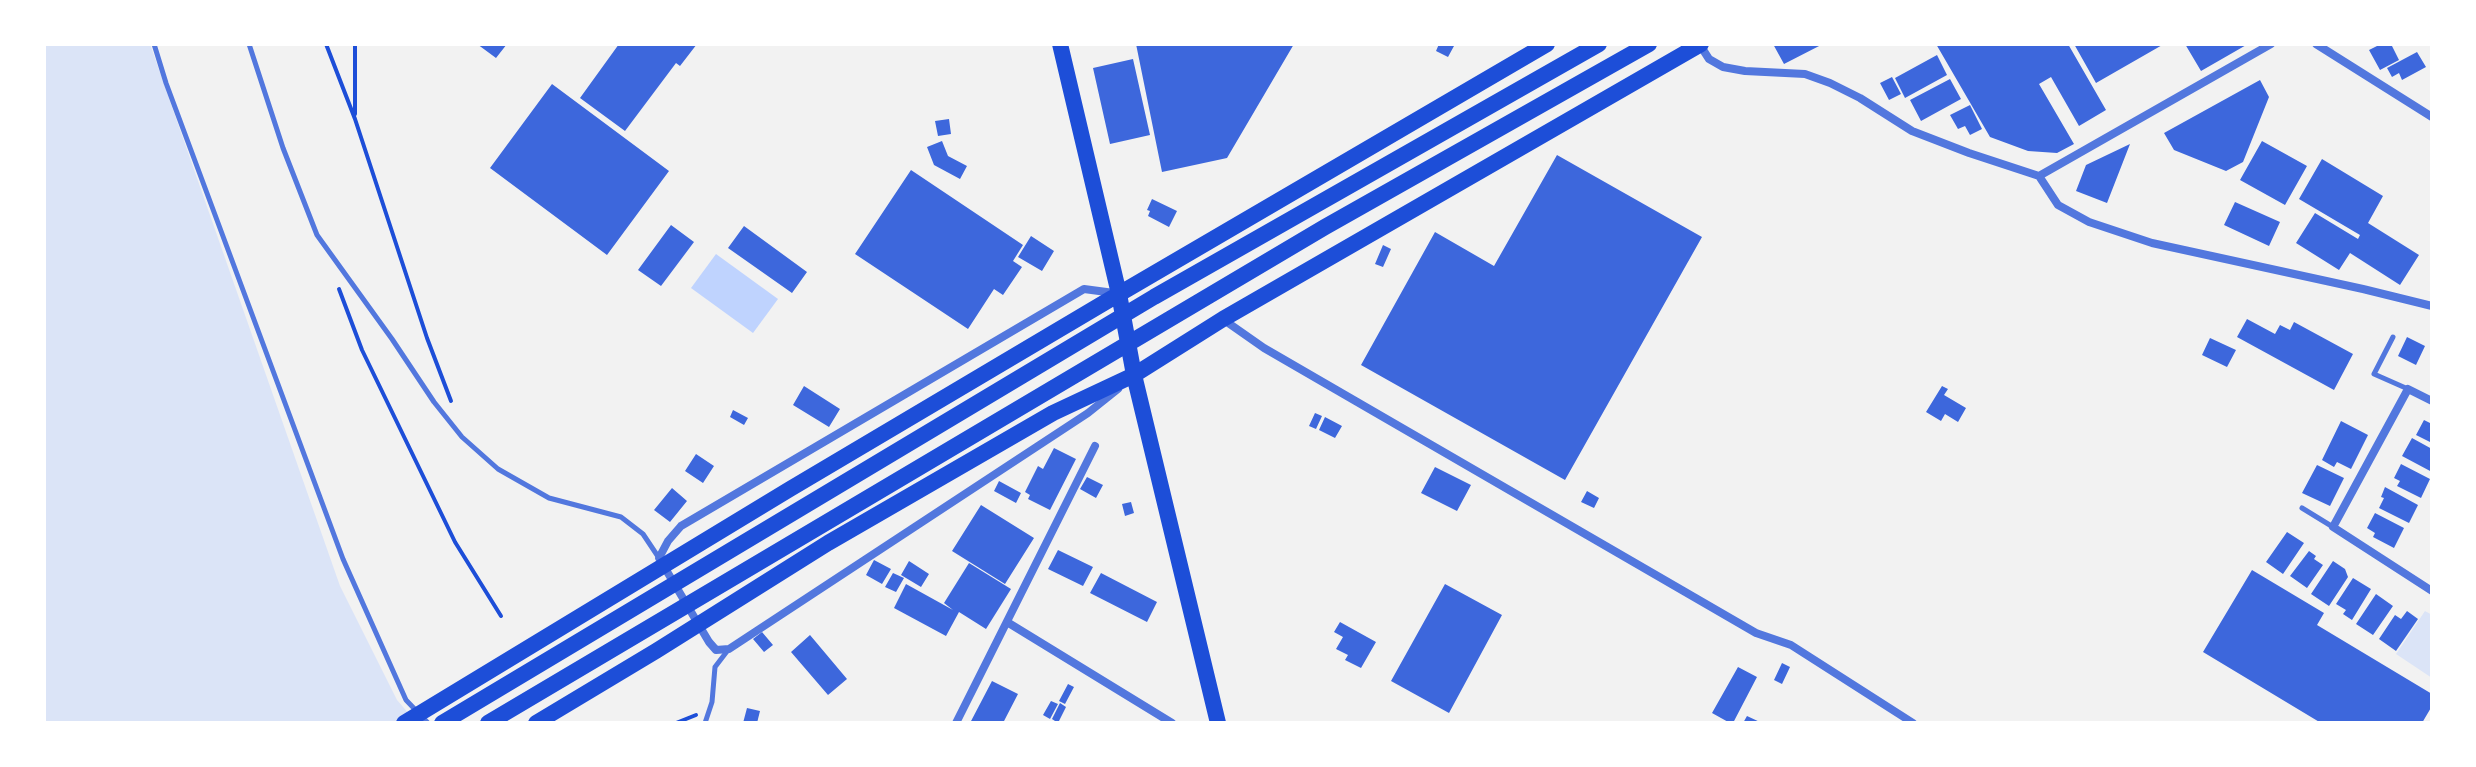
<!DOCTYPE html>
<style>
body{margin:0}
#map{position:relative;width:2476px;height:767px;overflow:hidden;background:#f2f2f2;font-family:Poppins,sans-serif}
canvas{display:block}
.frame{position:absolute;inset:0;border:46px solid #fff;pointer-events:none}
</style>
<div id="map">
<canvas width="2476" height="767"></canvas>
<div class="frame"></div>
</div>
<script>
const context = document.querySelector('canvas').getContext('2d');
context.lineJoin = 'round';
function paint(path, color) { context.fillStyle = color; context.fill(path, 'evenodd'); }
const poly = rows => new Path2D(rows.map(r => 'M' + r).join(''));
function trace(path, color, width, dash) { context.strokeStyle = color; context.lineWidth = width; context.lineCap = dash ? 'butt' : 'round'; context.setLineDash(dash || []); context.stroke(path); }
const green = poly([
 [44,44,150,44,340,586,397,700,417,723,44,723],
 [2425,611,2432,615,2432,678,2396,654]
]);
const water = poly([
 [716,254,778,299,753,333,691,288]
]);
const building = poly([
 [477,44,507,44,496,58],
 [619,44,697,44,680,66,676,63,625,131,580,98],
 [1136,44,1294,44,1227,158,1162,172],
 [1439,44,1454,46,1448,57,1436,51],
 [1773,44,1823,44,1784,64],
 [1936,44,2068,44,2106,110,2079,126,2051,77,2039,84,2074,144,2057,153,2028,151,1990,137],
 [2074,44,2164,44,2096,83],
 [2185,44,2248,44,2201,71],
 [2381,44,2391,44,2399,60,2380,70,2369,50],
 [2417,52,2426,67,2402,80,2399,73,2392,77,2387,68],
 [1937,55,1947,75,1905,98,1895,78],
 [1133,59,1150,135,1110,144,1093,68],
 [1892,77,1901,94,1889,100,1880,83],
 [1950,79,1961,99,1921,121,1910,100],
 [2260,80,2269,97,2243,162,2226,171,2174,150,2164,133],
 [552,84,669,171,607,255,490,168],
 [1970,105,1982,129,1970,135,1965,126,1958,129,1950,115],
 [949,119,951,134,938,136,935,121],
 [942,141,948,156,967,166,960,179,934,165,927,147],
 [2262,141,2307,166,2285,205,2240,180],
 [2130,144,2107,203,2076,191,2086,165],
 [1557,155,1702,237,1565,480,1361,365,1435,232,1494,266],
 [2322,159,2383,196,2368,223,2419,255,2400,285,2350,253,2339,270,2296,243,2315,213,2358,239,2360,235,2299,199],
 [911,170,1023,245,1013,261,1022,267,1003,295,994,289,968,329,855,254],
 [1152,199,1177,211,1169,227,1148,216,1150,211,1147,210],
 [2235,202,2280,222,2269,246,2224,225],
 [671,225,694,242,661,286,638,270],
 [744,226,807,272,792,293,728,248],
 [1031,236,1054,251,1042,271,1018,257],
 [1383,245,1391,249,1383,267,1375,264],
 [2247,319,2275,334,2280,325,2290,330,2294,322,2353,354,2334,390,2237,337],
 [2407,337,2425,346,2416,365,2398,356],
 [2210,338,2236,350,2227,367,2202,355],
 [804,386,840,409,829,427,793,405],
 [1942,386,1948,389,1944,395,1966,408,1958,422,1945,414,1941,421,1926,412],
 [733,410,748,418,744,425,730,417],
 [1315,413,1322,416,1316,429,1309,426],
 [1325,417,1342,426,1335,438,1319,430],
 [2424,420,2432,424,2432,443,2416,435],
 [2341,421,2368,435,2351,469,2337,462,2334,467,2322,460],
 [2412,438,2432,449,2432,472,2402,456],
 [1054,448,1076,459,1050,510,1028,499,1030,495,1025,492,1038,466,1043,469],
 [696,454,714,466,703,483,685,471],
 [2401,464,2430,479,2421,498,2397,486,2400,481,2394,478],
 [2317,465,2344,478,2330,506,2302,493],
 [1435,467,1471,485,1457,511,1421,493],
 [1087,477,1103,485,1096,498,1080,489],
 [999,481,1021,493,1016,503,994,491],
 [2385,487,2418,505,2409,523,2379,508,2384,498,2381,497],
 [672,488,687,501,670,522,654,510],
 [1587,491,1599,498,1594,508,1581,502],
 [1131,502,1134,513,1125,516,1122,504],
 [981,505,1034,538,1005,584,952,551],
 [2375,513,2404,528,2394,548,2373,537,2375,533,2367,528],
 [2287,532,2304,543,2283,574,2266,562],
 [1058,550,1093,567,1083,586,1048,569],
 [2309,551,2316,556,2314,559,2323,565,2307,588,2290,576],
 [874,560,891,569,882,584,866,575],
 [909,561,929,574,921,587,901,575],
 [2333,561,2345,569,2348,577,2329,606,2311,594],
 [969,563,1011,589,986,629,959,612,946,636,894,608,906,584,953,610,944,603],
 [2252,570,2324,613,2317,625,2432,694,2432,706,2422,723,2321,723,2203,652],
 [893,573,904,578,896,592,885,587],
 [1101,573,1157,602,1147,622,1090,593],
 [2353,578,2371,589,2352,620,2343,614,2346,610,2336,604],
 [1445,584,1502,615,1449,713,1391,681],
 [2376,594,2393,606,2373,635,2356,624],
 [2407,611,2418,619,2396,651,2379,639,2395,615,2401,619],
 [1340,622,1376,642,1361,668,1345,660,1348,655,1336,649,1343,637,1334,632],
 [762,632,773,645,764,652,753,639],
 [810,635,847,679,828,695,791,652],
 [1782,663,1790,667,1782,684,1774,680],
 [1738,667,1757,677,1733,723,1730,723,1712,713],
 [992,681,1018,694,1003,723,970,723],
 [1068,684,1074,687,1065,704,1059,701],
 [1051,701,1058,704,1050,719,1043,715],
 [1060,703,1066,707,1058,723,1052,719],
 [747,708,760,711,757,723,743,723],
 [1747,716,1762,723,1743,723]
]);
const path = poly([
 [326,44,355,119,427,338,451,401],
 [355,44,355,114],
 [339,289,362,350,455,542,501,616],
 [676,723,696,715]
]);
const service = poly([
 [154,44,166,83,343,559,406,700,428,723],
 [249,44,283,148,317,235,392,339,434,402,462,437,498,469,549,498,621,517,643,534,659,558],
 [2393,337,2374,374,2408,389],
 [2302,508,2333,527],
 [705,723,712,702,715,667,728,650]
]);
const minor = poly([
 [2316,44,2432,117],
 [1700,45,1709,59,1723,67,1745,71,1805,74,1830,83,1860,98,1912,131,1969,153,2039,176,2058,205,2089,222,2152,243,2363,289,2432,306],
 [2039,176,2271,44],
 [1114,293,1084,289,681,526,668,541,659,558,709,642,716,650,729,649,1088,413,1118,389],
 [1224,320,1264,348,1756,633,1791,645,1913,723],
 [2432,401,2408,389,2333,527,2432,591],
 [1007,622,1172,723],
 [956,723,1095,446]
]);
const primary = poly([
 [1060,44,1119,294,1134,375,1218,723],
 [404,723,790,489,1119,294,1547,44],
 [442,723,1154,297,1599,44],
 [488,723,1325,227,1649,44],
 [536,723,656,651,828,543,1053,413,1134,375,1223,319,1701,44]
]);
paint(green, '#dbe4f7');
paint(water, '#bfd3fe');
paint(building, '#3d67dc');
trace(path, '#1d4ed8', 4);
trace(service, '#5277de', 5);
trace(minor, '#5277de', 8);
trace(primary, '#1d4ed8', 16);
</script>
